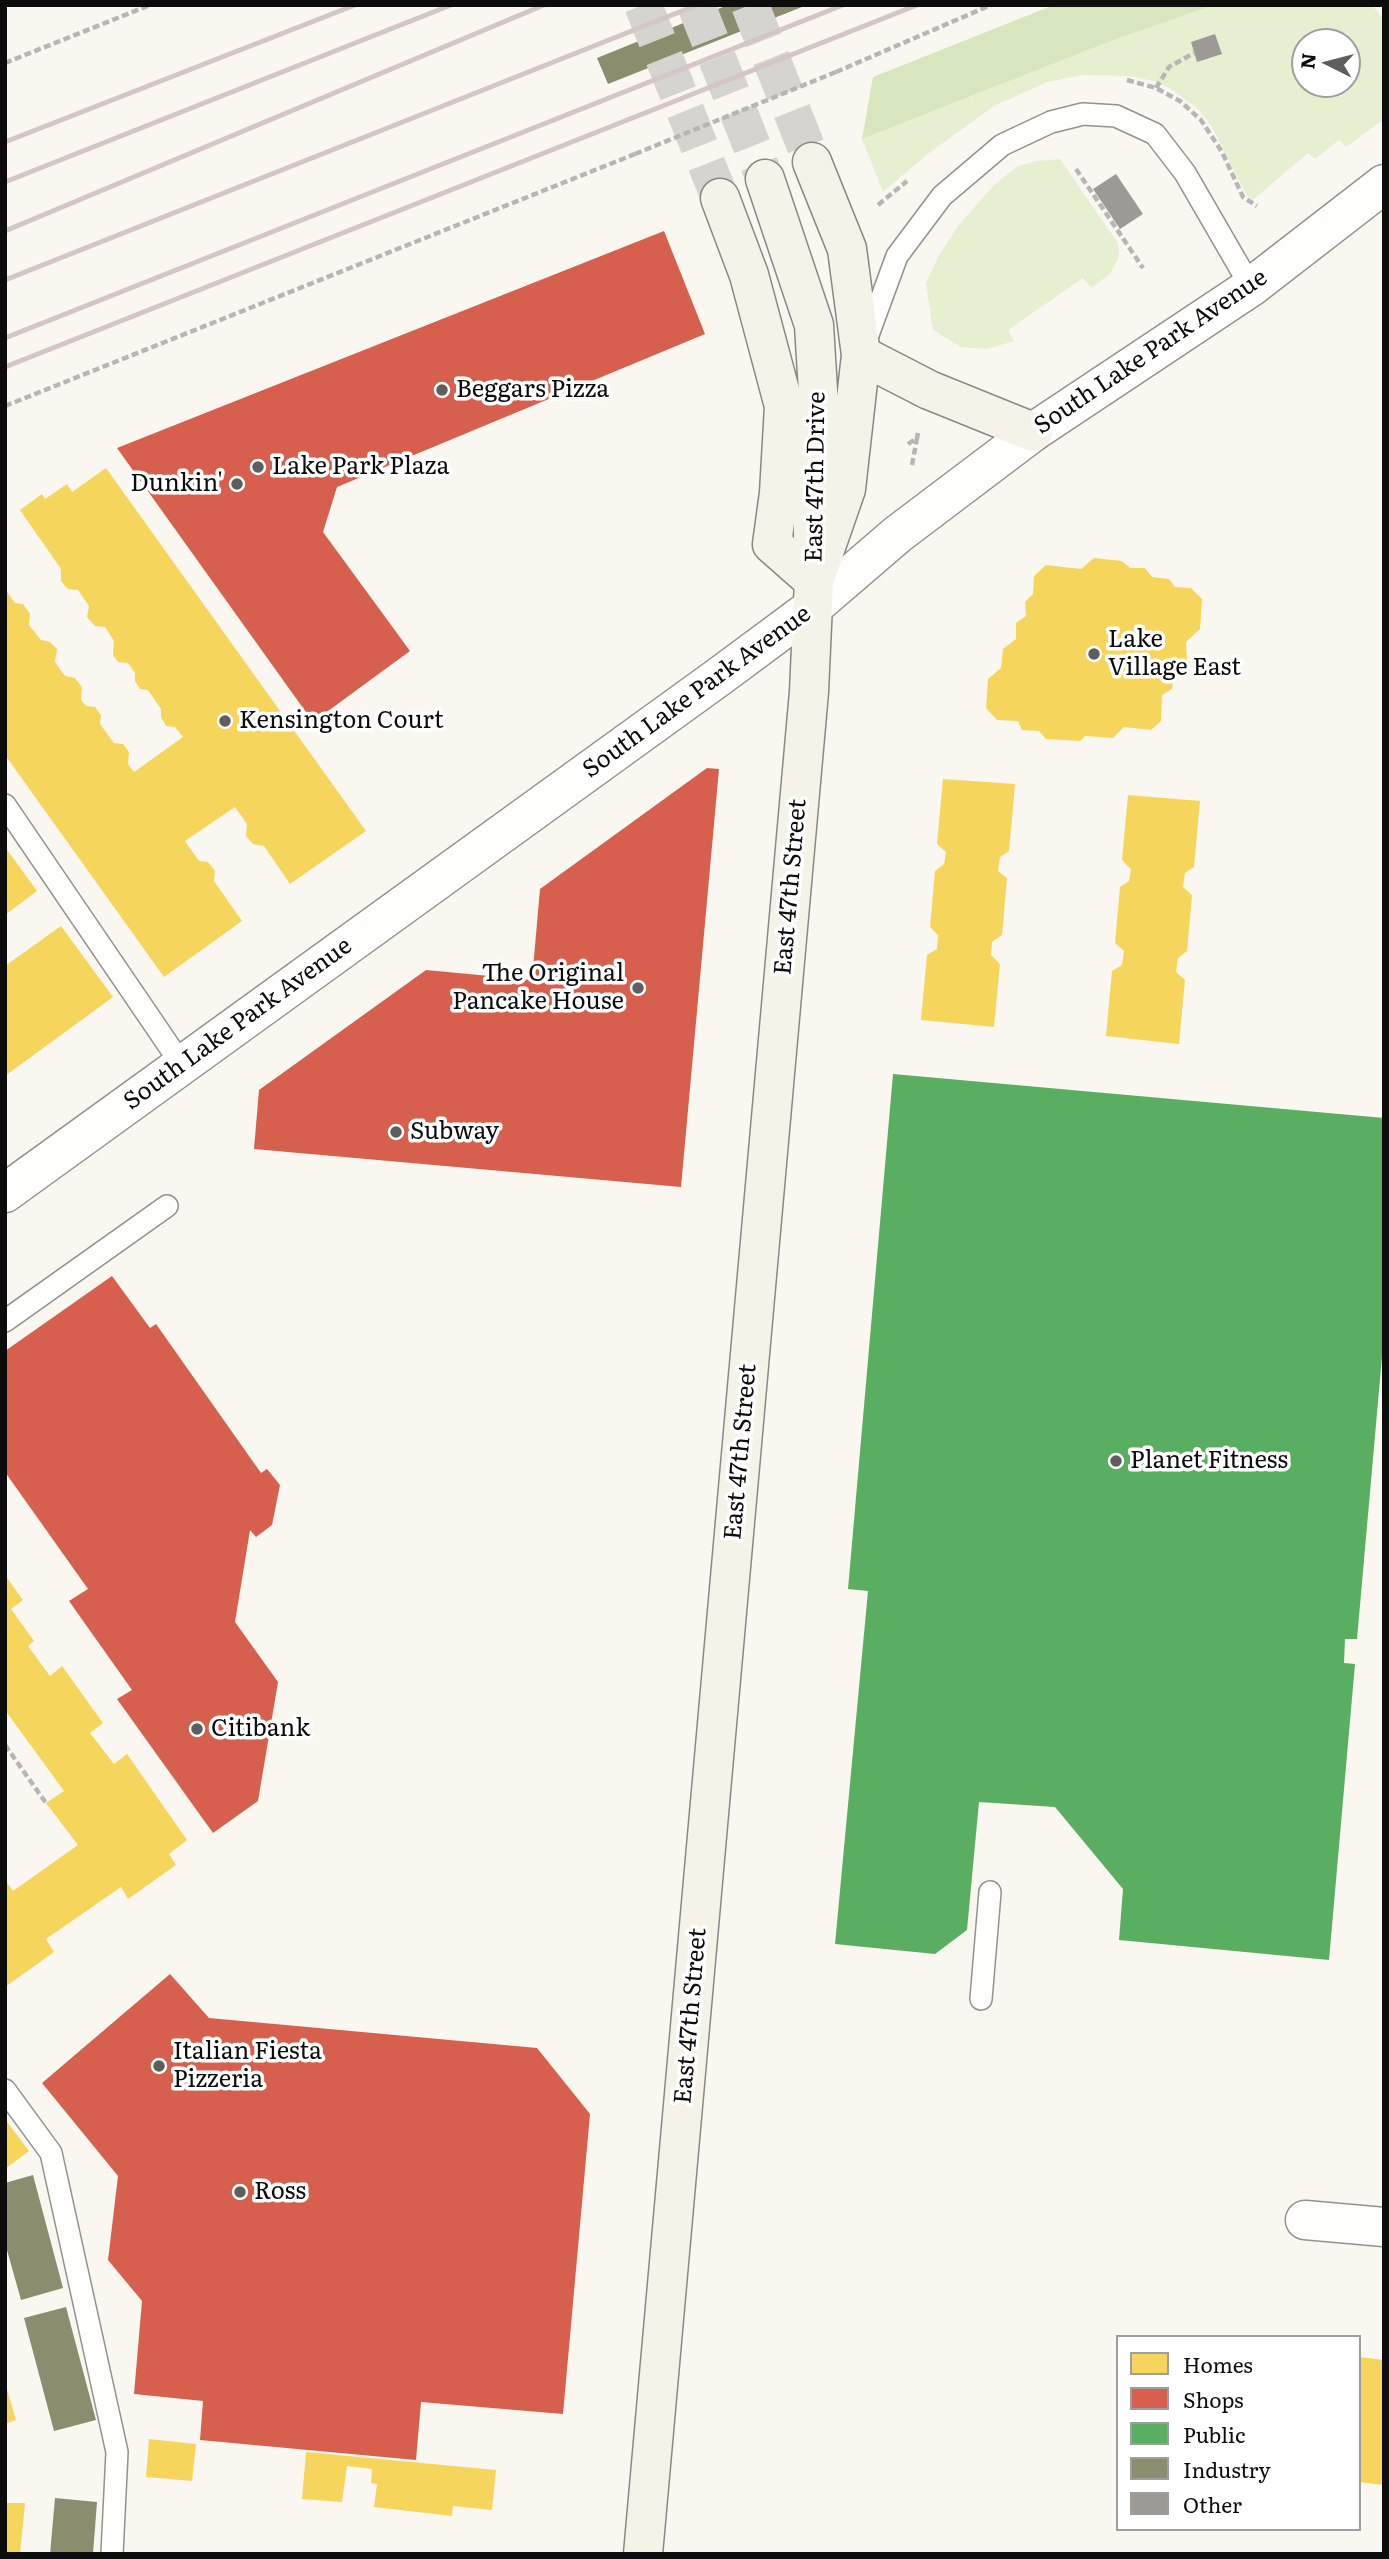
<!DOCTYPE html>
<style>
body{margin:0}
#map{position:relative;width:1389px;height:2559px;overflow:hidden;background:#faf7f0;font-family:Literata,serif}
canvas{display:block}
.frame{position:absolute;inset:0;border:7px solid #0c0c0c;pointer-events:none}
.legend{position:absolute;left:1116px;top:2335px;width:245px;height:196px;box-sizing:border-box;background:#fff;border:2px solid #9e9e9e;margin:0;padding:9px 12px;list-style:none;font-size:21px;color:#0c0c0c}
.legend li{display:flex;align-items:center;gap:14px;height:35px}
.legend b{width:35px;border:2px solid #9e9e9e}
.north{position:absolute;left:1291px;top:28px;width:70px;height:70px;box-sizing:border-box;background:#fff;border:2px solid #9e9e9e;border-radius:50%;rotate:276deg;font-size:19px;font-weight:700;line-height:28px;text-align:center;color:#0c0c0c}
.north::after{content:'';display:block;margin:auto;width:24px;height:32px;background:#5f5e5c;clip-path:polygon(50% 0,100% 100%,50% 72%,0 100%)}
</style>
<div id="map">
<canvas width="1389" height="2559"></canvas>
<div class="frame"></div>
<ul class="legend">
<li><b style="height:19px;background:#f6d55c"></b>Homes</li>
<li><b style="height:19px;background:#d6604d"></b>Shops</li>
<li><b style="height:19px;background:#5aae61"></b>Public</li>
<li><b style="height:19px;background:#8c8c6e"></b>Industry</li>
<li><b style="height:19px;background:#9d9a96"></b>Other</li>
</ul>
<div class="north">N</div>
</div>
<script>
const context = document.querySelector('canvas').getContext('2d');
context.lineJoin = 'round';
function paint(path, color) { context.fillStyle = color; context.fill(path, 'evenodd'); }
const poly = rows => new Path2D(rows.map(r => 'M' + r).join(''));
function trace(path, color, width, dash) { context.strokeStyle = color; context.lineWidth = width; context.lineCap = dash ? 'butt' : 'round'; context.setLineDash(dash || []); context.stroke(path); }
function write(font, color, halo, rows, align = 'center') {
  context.font = font + ' Literata,serif'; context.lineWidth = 7; context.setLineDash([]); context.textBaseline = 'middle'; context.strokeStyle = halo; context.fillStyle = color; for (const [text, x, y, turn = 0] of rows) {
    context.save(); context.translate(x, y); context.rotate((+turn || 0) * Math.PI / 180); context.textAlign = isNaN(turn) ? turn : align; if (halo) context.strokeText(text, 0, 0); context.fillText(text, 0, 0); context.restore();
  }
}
const green = poly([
 [1214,5,1372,5,1384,20,1384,119,1346,147,1339,140,1315,159,1308,153,1253,200,1246,194,1212,127,1198,109,1171,89,1154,81,1127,76,1083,75,1047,82,994,106,929,153,883,192,862,139,1111,41],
 [1305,42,1347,42,1347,84,1305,84],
 [1060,159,1118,243,1119,257,1110,274,1091,288,1083,278,1008,330,1014,341,987,349,961,347,933,330,926,283,938,257,958,226,994,185,1018,166,1037,161]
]);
const forest = poly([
 [1054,5,1214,5,1111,41,862,139,873,77]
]);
const homes = poly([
 [106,468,366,831,290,884,264,846,253,844,246,836,247,824,235,807,185,841,199,861,208,862,215,871,214,881,242,921,164,977,5,755,5,589,15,603,23,604,30,614,29,625,41,640,50,642,57,649,55,662,65,676,75,678,82,687,81,700,86,706,95,707,101,715,100,724,114,743,123,744,129,752,128,764,134,772,183,737,175,727,166,726,161,717,161,709,148,690,140,689,135,681,135,673,128,663,118,662,113,655,114,641,105,627,95,626,87,617,89,606,78,590,68,589,61,581,61,569,20,510,42,494,45,499,67,484,72,492],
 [1094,558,1122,561,1130,568,1145,568,1152,577,1169,579,1175,587,1191,588,1202,599,1200,629,1186,642,1187,660,1175,669,1172,689,1162,695,1161,721,1151,730,1124,727,1113,738,1085,736,1080,741,1046,739,1039,731,1022,730,1018,721,997,720,986,708,988,679,1001,668,1003,649,1016,639,1016,623,1026,616,1025,602,1033,594,1034,576,1046,565,1081,569],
 [943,779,1015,784,1009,851,1000,857,998,871,1007,878,1002,935,992,942,991,955,1000,964,994,1027,921,1020,927,955,937,949,938,935,930,927,935,871,944,864,946,852,937,844],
 [1128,795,1200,801,1194,867,1185,873,1183,887,1192,895,1187,951,1178,958,1176,972,1185,980,1179,1044,1106,1036,1112,971,1122,965,1124,951,1115,943,1120,887,1129,881,1131,869,1122,860],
 [5,847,37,891,5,915],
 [61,926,113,997,5,1076,5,966],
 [5,1575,23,1600,11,1609,34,1641,28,1646,50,1676,62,1666,103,1723,90,1733,114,1764,127,1754,187,1840,169,1854,176,1865,128,1899,121,1887,46,1939,54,1952,5,1987,5,1880,13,1891,78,1845,46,1803,64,1791,5,1710],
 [5,2119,29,2151,5,2169],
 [1359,2357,1384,2360,1384,2485,1359,2482,1361,2377,1359,2377],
 [5,2383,16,2420,5,2424],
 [149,2439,196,2444,192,2481,146,2477],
 [306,2452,496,2470,492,2510,453,2506,452,2516,374,2507,377,2484,371,2483,372,2469,347,2466,342,2502,302,2499],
 [5,2503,25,2503,20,2554,5,2554]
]);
const shops = poly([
 [664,231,705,334,337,487,323,532,410,651,313,722,117,448],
 [707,768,719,769,681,1187,254,1149,259,1090,426,970,532,980,540,889],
 [112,1276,150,1328,156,1324,261,1473,267,1469,280,1485,272,1525,256,1537,250,1530,235,1622,278,1682,258,1801,213,1833,117,1699,132,1690,69,1601,88,1589,5,1472,5,1351],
 [170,1974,209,2018,537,2048,590,2114,563,2414,421,2402,416,2460,200,2440,203,2401,134,2394,142,2301,108,2260,118,2176,42,2083]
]);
const public = poly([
 [893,1074,1384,1118,1384,1334,1357,1639,1345,1639,1344,1663,1355,1664,1329,1960,1119,1940,1123,1889,1055,1807,979,1802,967,1930,935,1954,835,1944,868,1591,848,1589]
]);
const industry = poly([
 [728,5,807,5,608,84,597,58],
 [33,2175,63,2288,21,2300,5,2243,5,2183],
 [66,2307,96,2420,54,2431,24,2318],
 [55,2498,97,2502,93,2554,50,2554]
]);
const building = poly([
 [1215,34,1222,54,1197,62,1191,42],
 [1116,174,1143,214,1120,229,1093,189]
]);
const secondaryTunnel = poly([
 [643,5,720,198],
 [696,5,765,179],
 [750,5,812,162]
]);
const path = poly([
 [5,63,150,5],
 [836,72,991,5],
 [1127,80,1156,88,1180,101,1201,120,1222,152,1243,197,1257,206],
 [1156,88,1169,67,1194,53],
 [1076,169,1143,268],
 [878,205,907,181],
 [5,406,635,154],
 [908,444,917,438,918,433],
 [912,465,917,438],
 [5,1745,46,1803]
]);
const service = poly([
 [865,343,897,256,942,196,1002,145,1051,122,1083,114,1116,116,1155,134,1185,173,1251,287],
 [5,805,182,1065],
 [5,1321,167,1206],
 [981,1999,990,1892],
 [5,2090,51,2153,117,2452,112,2554]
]);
const minor = poly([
 [1305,2220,1384,2227]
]);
const tertiary = poly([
 [5,1193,720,676,813,607,898,534,1033,432,1251,287,1384,184]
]);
const secondary = poly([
 [765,179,814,325,820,424,813,513,813,551],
 [720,198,749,275,784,406,779,493,772,544,814,581],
 [861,355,929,390,1033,432],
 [643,2554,809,692,814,581,846,489,861,355,847,249,812,162]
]);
const rail = poly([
 [5,142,355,5],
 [5,182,451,5],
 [5,231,544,5],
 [5,280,697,5],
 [5,338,843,5],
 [5,367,917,5]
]);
const pathBridge = poly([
 [635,154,836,72]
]);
const markers = [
 [442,390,7,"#5f5e5c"],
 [258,467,7,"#5f5e5c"],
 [237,484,7,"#5f5e5c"],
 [1094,654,7,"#5f5e5c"],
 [225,721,7,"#5f5e5c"],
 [638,988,7,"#5f5e5c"],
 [396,1132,7,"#5f5e5c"],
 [1116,1461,7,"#5f5e5c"],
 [197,1729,7,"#5f5e5c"],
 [159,2066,7,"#5f5e5c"],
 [240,2192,7,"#5f5e5c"]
];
const streetNames = [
 ["South Lake Park Avenue",1151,352,-34],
 ["East 47th Drive",816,477,-89],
 ["South Lake Park Avenue",697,692,-36],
 ["East 47th Street",791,887,-85],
 ["South Lake Park Avenue",238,1024,-36],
 ["East 47th Street",741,1452,-85],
 ["East 47th Street",691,2016,-85]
];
const poiNames = [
 ["Beggars Pizza",456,390],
 ["Lake Park Plaza",272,467],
 ["Dunkin'",223,484,"right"],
 ["Lake",1108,640],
 ["Village East",1108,668],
 ["Kensington Court",239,721],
 ["The Original",624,974,"right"],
 ["Pancake House",624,1002,"right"],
 ["Subway",410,1132],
 ["Planet Fitness",1130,1461],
 ["Citibank",211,1729],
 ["Italian Fiesta",173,2052],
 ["Pizzeria",173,2080],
 ["Ross",254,2192]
];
paint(green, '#e6efd0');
paint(forest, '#d7e6be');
paint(homes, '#f6d55c');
paint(shops, '#d6604d');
paint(public, '#5aae61');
paint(industry, '#8c8c6e');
paint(building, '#9d9a96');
trace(secondaryTunnel, '#d6d4ce', 38, [38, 19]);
trace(service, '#93928f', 24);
trace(minor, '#93928f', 41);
trace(tertiary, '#93928f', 41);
trace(secondary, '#8a8885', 41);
trace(path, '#b7b6b5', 4.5, [7, 3.5]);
trace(service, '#fefefd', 21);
trace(minor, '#fefefd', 38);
trace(tertiary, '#fefefd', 38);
trace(secondary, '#f5f2e8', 38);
trace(rail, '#d6c5c6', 5);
trace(pathBridge, '#b7b6b5', 4.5, [7, 3.5]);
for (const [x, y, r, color] of markers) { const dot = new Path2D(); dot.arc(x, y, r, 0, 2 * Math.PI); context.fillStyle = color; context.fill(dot); trace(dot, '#fff', 2.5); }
write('24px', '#0c0c0c', '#fff', streetNames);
write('24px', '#0c0c0c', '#fff', poiNames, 'left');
</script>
